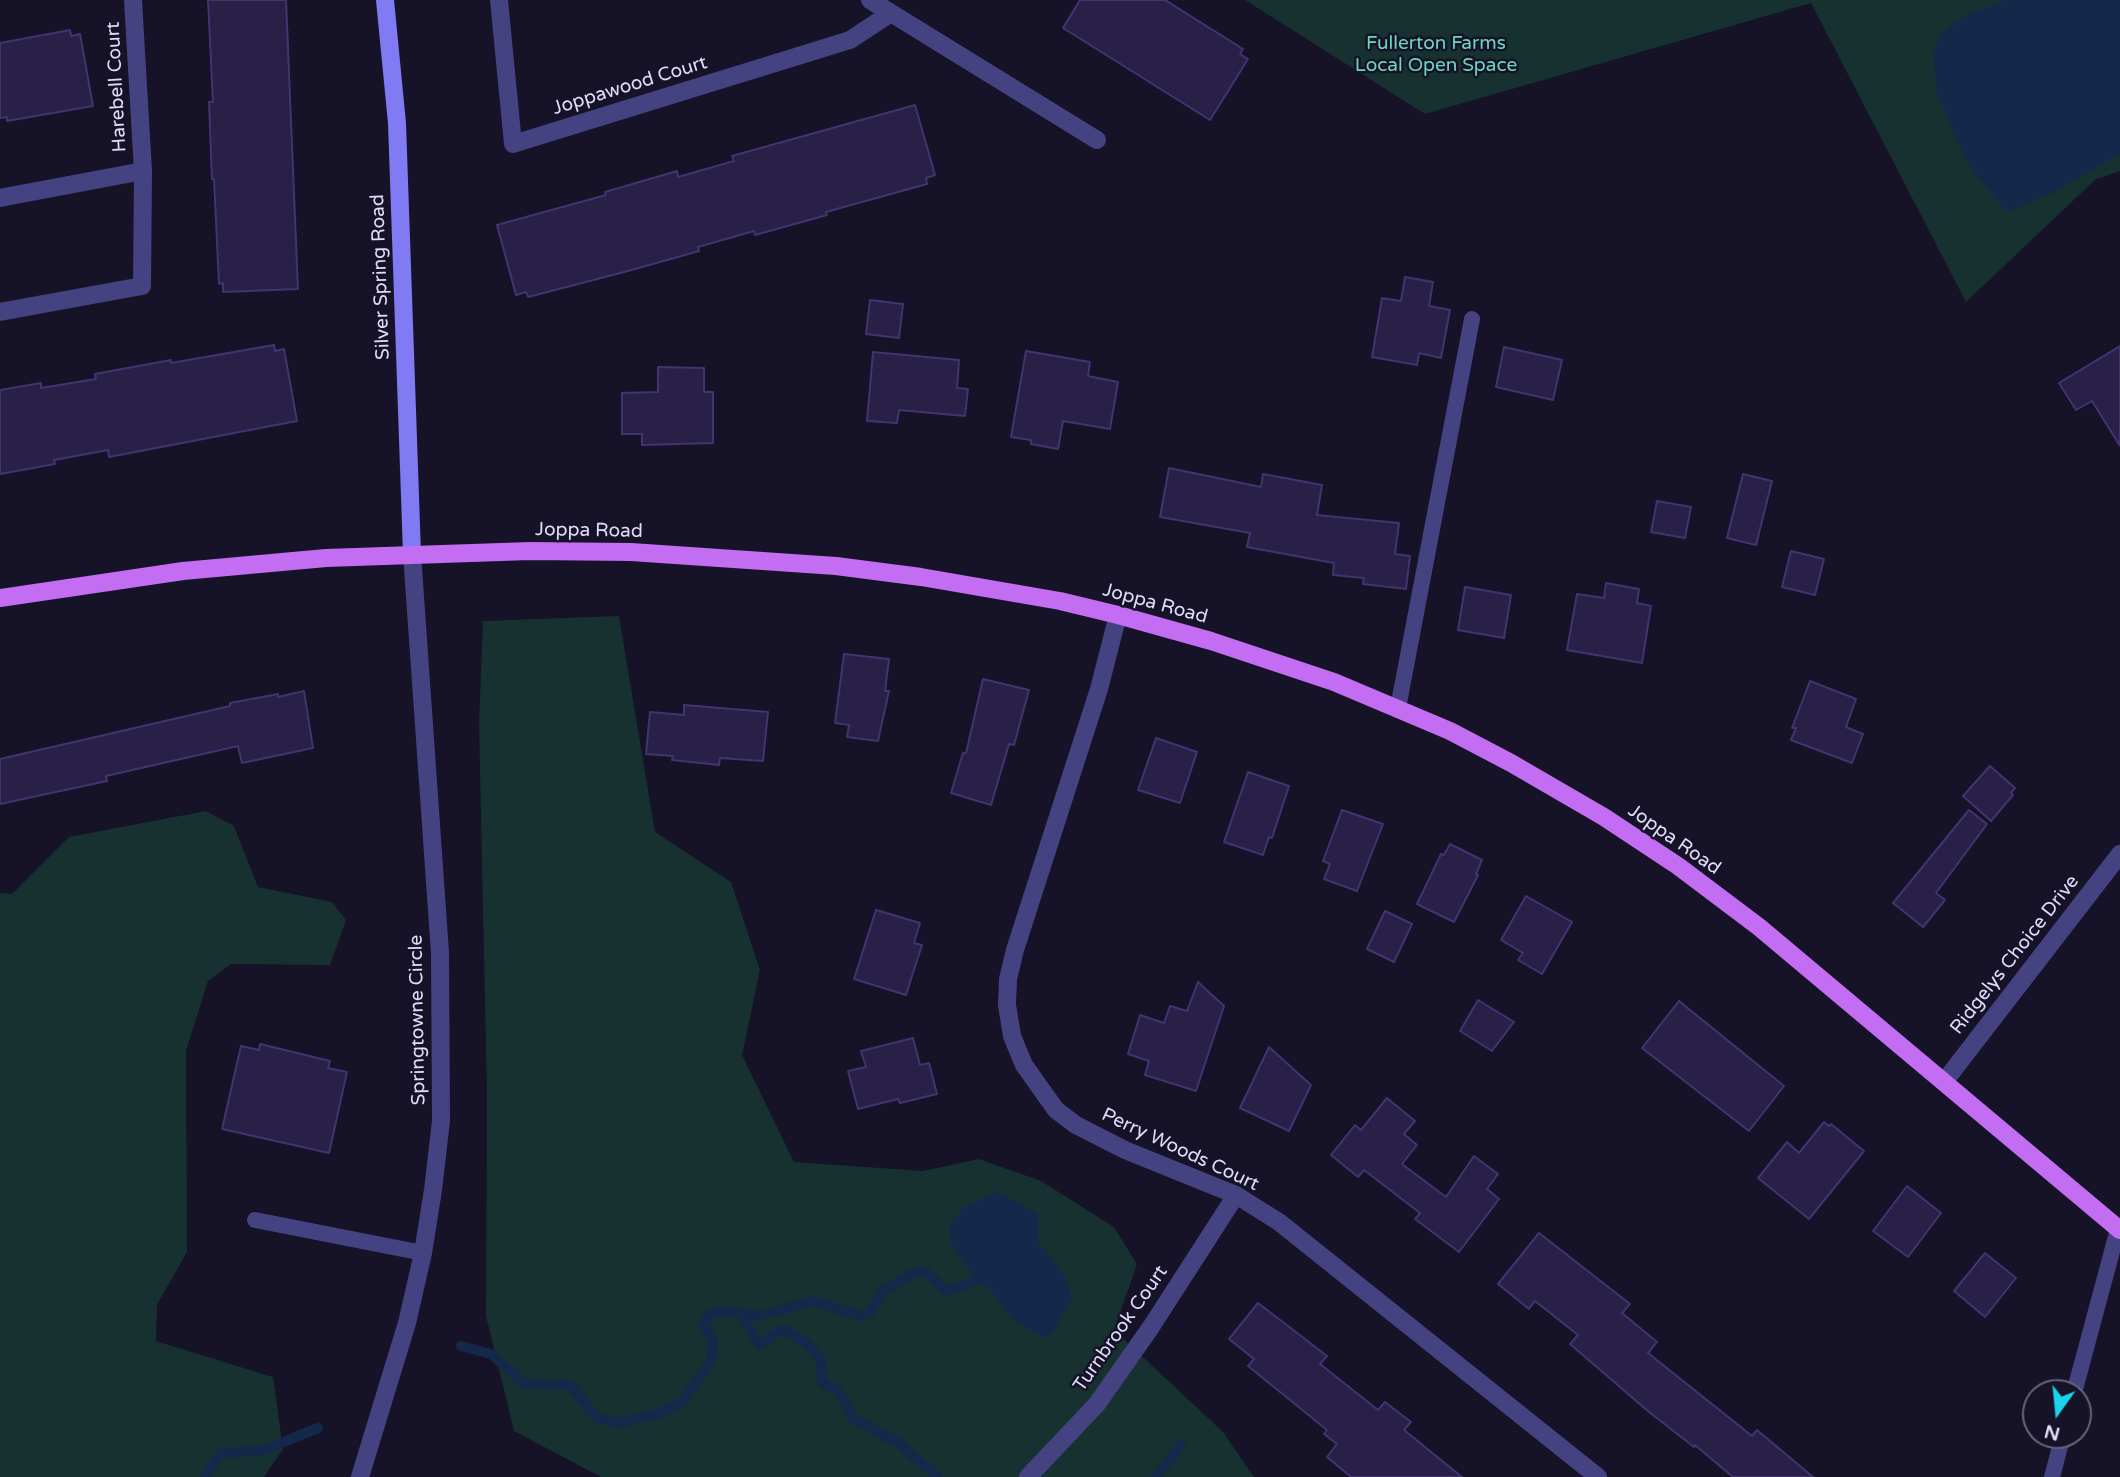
<!DOCTYPE html>
<style>
body{margin:0}
#map{position:relative;width:2120px;height:1477px;overflow:hidden;background:#161227;font-family:"Varela Round",sans-serif}
canvas{display:block}
.north{position:absolute;left:2022px;top:1379px;width:70px;height:70px;box-sizing:border-box;background:#161227;border:2px solid #67637c;border-radius:50%;rotate:195deg;font-size:19px;font-weight:700;line-height:28px;text-align:center;color:#e0dcfc}
.north::after{content:'';display:block;margin:auto;width:24px;height:32px;background:#19d3ea;clip-path:polygon(50% 0,100% 100%,50% 72%,0 100%)}
</style>
<div id="map">
<canvas width="2120" height="1477"></canvas>
<div class="north">N</div>
</div>
<script>
const context = document.querySelector('canvas').getContext('2d');
context.lineJoin = 'round';
function paint(path, color) { context.fillStyle = color; context.fill(path, 'evenodd'); }
const poly = rows => new Path2D(rows.map(r => 'M' + r).join(''));
function trace(path, color, width, dash) { context.strokeStyle = color; context.lineWidth = width; context.lineCap = dash ? 'butt' : 'round'; context.setLineDash(dash || []); context.stroke(path); }
function write(font, color, halo, rows, align = 'center') {
  context.font = font + ' "Varela Round",sans-serif'; context.lineWidth = 5; context.setLineDash([]); context.textBaseline = 'middle'; context.strokeStyle = halo; context.fillStyle = color; for (const [text, x, y, turn = 0] of rows) {
    context.save(); context.translate(x, y); context.rotate((+turn || 0) * Math.PI / 180); context.textAlign = isNaN(turn) ? turn : align; if (halo) context.strokeText(text, 0, 0); context.fillText(text, 0, 0); context.restore();
  }
}
const green = poly([
 [1245,0,2120,0,2120,171,2096,179,1966,302,1811,3,1425,114],
 [619,616,655,832,731,882,760,970,742,1055,794,1162,923,1171,979,1159,1041,1181,1114,1227,1137,1264,1114,1330,1223,1432,1254,1477,601,1477,514,1431,486,1316,487,1095,479,723,483,621],
 [206,811,234,826,258,887,332,902,346,920,330,965,231,964,208,981,186,1051,187,1252,157,1305,156,1341,273,1377,283,1449,264,1477,0,1477,0,893,12,894,69,837]
]);
const water = poly([
 [2008,0,2120,0,2120,153,2055,192,2007,212,1970,167,1957,141,1937,93,1933,47,1945,30,1966,15],
 [998,1191,1038,1214,1038,1241,1065,1276,1072,1299,1053,1332,1044,1338,1014,1321,988,1288,976,1281,950,1242,950,1225,962,1208]
]);
const stream = poly([
 [741,1314,759,1345,780,1331,788,1331,810,1346,821,1360,822,1383,838,1390,854,1419,900,1444,937,1477],
 [461,1346,491,1354,525,1384,570,1385,597,1418,619,1423,660,1413,683,1401,711,1361,713,1341,705,1326,707,1317,718,1310,758,1316,813,1301,861,1316,869,1313,883,1291,916,1272,926,1272,946,1291,976,1281],
 [205,1477,221,1453,261,1451,318,1428],
 [1156,1477,1181,1445]
]);
const building = poly([
 [208,0,286,0,298,289,223,292,223,283,219,284,214,179,212,179,209,102,213,102,208,0],
 [1080,0,1165,0,1243,49,1240,54,1248,59,1210,120,1063,28,1080,0],
 [70,30,71,36,80,34,93,106,7,121,7,117,0,118,0,43,70,30],
 [915,105,935,175,926,178,927,184,826,212,827,215,755,235,754,231,698,247,699,251,628,271,528,297,526,292,516,295,497,225,606,195,605,192,677,171,678,177,734,161,732,156,915,105],
 [1405,277,1433,282,1429,306,1450,310,1441,358,1419,353,1417,365,1372,357,1382,298,1401,301,1405,277],
 [870,300,903,304,899,338,866,334,870,300],
 [274,345,275,351,284,349,297,421,109,457,108,450,54,460,55,464,0,474,0,390,41,383,41,388,96,379,95,374,171,360,171,363,274,345],
 [2120,346,2120,446,2092,401,2076,410,2059,383,2120,346],
 [1504,347,1562,360,1553,400,1496,387,1504,347],
 [1026,351,1090,362,1088,376,1118,382,1110,429,1063,421,1058,449,1031,444,1031,440,1011,437,1026,351],
 [873,352,959,360,957,388,968,389,965,416,899,410,897,423,867,421,873,352],
 [658,367,704,368,704,392,713,392,713,443,642,445,642,434,622,434,622,393,658,392,658,367],
 [1169,468,1261,487,1263,474,1322,485,1317,515,1399,523,1395,554,1410,556,1406,589,1363,584,1364,578,1333,575,1334,563,1247,547,1250,533,1160,517,1169,468],
 [1743,474,1772,481,1756,545,1727,538,1743,474],
 [1657,501,1691,507,1685,538,1651,532,1657,501],
 [1791,551,1824,559,1815,595,1782,587,1791,551],
 [1606,583,1639,589,1637,603,1651,606,1642,663,1567,650,1577,594,1604,598,1606,583],
 [1465,587,1511,595,1504,638,1458,630,1465,587],
 [844,654,889,659,885,691,889,691,878,741,847,737,849,725,835,723,844,654],
 [983,679,1029,690,1014,745,1009,744,991,805,951,793,963,753,966,753,983,679],
 [1810,681,1856,699,1846,727,1863,734,1852,763,1791,740,1796,728,1792,728,1810,681],
 [304,691,313,748,242,763,238,746,106,776,107,781,0,804,0,759,230,706,230,703,278,694,278,697,304,691],
 [684,705,768,712,763,761,720,758,719,765,672,760,673,756,646,754,650,712,684,715,684,705],
 [1156,738,1197,752,1180,803,1138,790,1156,738],
 [1990,766,2015,788,2011,793,2013,795,1991,821,1963,796,1990,766],
 [1248,772,1289,786,1272,838,1269,837,1263,855,1224,842,1248,772],
 [1342,810,1383,824,1357,891,1324,879,1330,864,1323,861,1342,810],
 [1969,810,1987,824,1936,893,1945,900,1923,927,1893,903,1969,810],
 [1450,844,1482,860,1476,874,1478,875,1454,922,1417,904,1441,854,1444,855,1450,844],
 [1526,896,1572,922,1542,974,1518,960,1523,953,1501,940,1526,896],
 [876,910,920,923,914,943,922,945,906,995,854,979,876,910],
 [1385,911,1412,924,1394,962,1367,949,1385,911],
 [1198,982,1224,1006,1196,1091,1145,1075,1149,1061,1128,1054,1140,1015,1164,1023,1170,1006,1187,1011,1198,982],
 [1478,1000,1514,1022,1492,1051,1460,1031,1478,1000],
 [1679,1001,1784,1086,1749,1131,1642,1048,1679,1001],
 [913,1038,920,1065,929,1063,937,1094,900,1103,898,1099,858,1109,848,1071,866,1067,861,1051,913,1038],
 [260,1044,330,1061,328,1068,347,1072,329,1153,222,1129,241,1046,259,1050,260,1044],
 [1269,1047,1311,1085,1289,1131,1240,1108,1269,1047],
 [1387,1098,1415,1121,1404,1134,1417,1145,1402,1164,1446,1197,1474,1156,1498,1174,1487,1189,1499,1199,1459,1252,1415,1219,1420,1213,1364,1170,1358,1177,1331,1155,1355,1125,1361,1130,1387,1098],
 [1824,1122,1829,1126,1831,1124,1864,1151,1809,1219,1758,1178,1787,1142,1799,1153,1824,1122],
 [1907,1186,1941,1213,1908,1257,1873,1231,1907,1186],
 [1539,1233,1630,1304,1622,1313,1657,1342,1648,1353,1752,1436,1757,1430,1813,1477,1733,1477,1695,1445,1694,1447,1649,1412,1570,1344,1578,1335,1535,1301,1529,1309,1498,1284,1539,1233],
 [1985,1253,2016,1278,1985,1317,1954,1291,1985,1253],
 [1258,1303,1327,1356,1320,1364,1378,1410,1385,1402,1411,1422,1404,1430,1462,1477,1351,1477,1327,1457,1337,1444,1324,1434,1327,1430,1248,1366,1254,1359,1229,1339,1258,1303]
]);
const service = poly([
 [1398,708,1472,319],
 [255,1220,423,1253],
 [2074,1393,2118,1229],
 [2052,1477,2063,1435]
]);
const minor = poly([
 [499,0,513,144,850,40,891,13],
 [870,0,1097,140],
 [0,198,143,171],
 [0,312,142,286,143,171,133,0],
 [1118,615,1099,689,1015,950,1008,979,1007,1005,1012,1036,1024,1065,1056,1110,1076,1125,1125,1150,1236,1195,1279,1222,1598,1477],
 [1944,1082,2120,854],
 [360,1477,407,1323,423,1253,433,1190,441,1121,440,953,412,554],
 [1028,1477,1097,1404,1151,1327,1236,1195]
]);
const secondary = poly([
 [385,0,397,123,412,554]
]);
const primary = poly([
 [0,598,183,571,326,558,530,551,631,552,836,566,921,577,1060,601,1118,615,1211,641,1334,682,1450,731,1511,763,1604,817,1678,866,1759,927,2120,1230]
]);
const parkNames = [
 ["Fullerton Farms",1436,44],
 ["Local Open Space",1436,66]
];
const streetNames = [
 ["Joppawood Court",630,86,-17],
 ["Harebell Court",117,87,-93],
 ["Silver Spring Road",381,277,-92],
 ["Joppa Road",589,531,1],
 ["Joppa Road",1155,604,15],
 ["Joppa Road",1674,840,35],
 ["Ridgelys Choice Drive",2015,955,-52],
 ["Springtowne Circle",418,1020,-91],
 ["Perry Woods Court",1180,1150,25],
 ["Turnbrook Court",1121,1329,-55]
];
paint(green, '#163130');
paint(water, '#14284a');
trace(stream, '#14284a', 10);
paint(building, '#282046');
trace(building, '#413470', 2);
trace(service, '#454282', 16);
trace(minor, '#454282', 18);
trace(secondary, '#807bf3', 18);
trace(primary, '#c26df2', 18);
write('19px', '#6dd6bd', '#161227', parkNames);
write('19px', '#e0dcfc', '#161227', streetNames);
</script>
